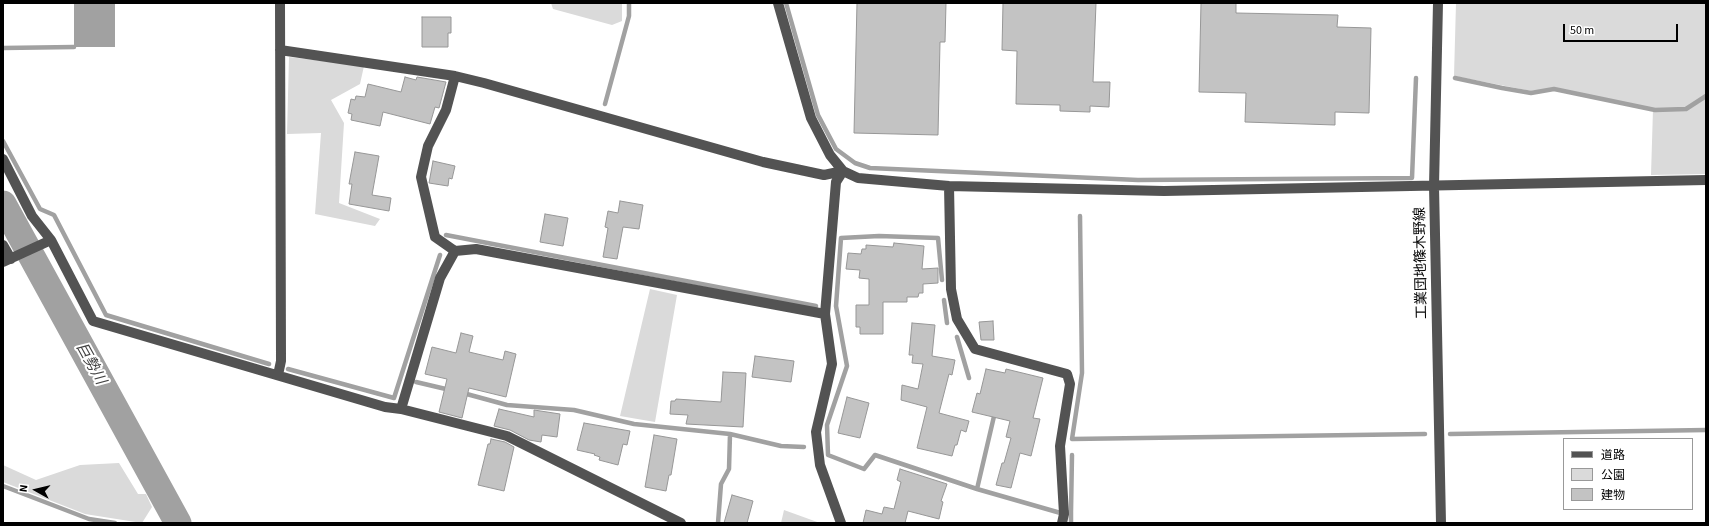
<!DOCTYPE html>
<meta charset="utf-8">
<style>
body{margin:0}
#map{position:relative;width:1709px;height:526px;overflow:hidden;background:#fff;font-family:"Source Sans 3","Noto Sans JP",sans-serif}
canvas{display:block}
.frame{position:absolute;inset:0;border:4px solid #000;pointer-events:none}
.legend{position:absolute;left:1563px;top:438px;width:130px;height:72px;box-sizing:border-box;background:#fff;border:1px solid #999;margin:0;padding:5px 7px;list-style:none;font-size:12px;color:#000}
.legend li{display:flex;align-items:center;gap:8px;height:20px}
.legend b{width:20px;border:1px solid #999}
.north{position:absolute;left:16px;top:470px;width:40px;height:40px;-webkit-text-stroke:3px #fff;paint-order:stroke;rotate:278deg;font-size:11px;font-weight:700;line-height:16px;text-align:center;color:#000}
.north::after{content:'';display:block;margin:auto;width:14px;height:18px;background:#000;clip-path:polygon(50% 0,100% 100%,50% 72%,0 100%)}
.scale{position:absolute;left:1563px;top:24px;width:115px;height:18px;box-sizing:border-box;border:2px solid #000;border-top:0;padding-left:5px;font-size:12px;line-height:14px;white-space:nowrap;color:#000;-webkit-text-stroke:3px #fff;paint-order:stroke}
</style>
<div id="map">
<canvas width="1709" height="526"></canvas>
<div class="frame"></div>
<ul class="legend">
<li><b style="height:5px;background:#535353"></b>道路</li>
<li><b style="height:11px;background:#dadada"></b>公園</li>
<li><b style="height:11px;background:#c3c3c3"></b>建物</li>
</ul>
<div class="north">N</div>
<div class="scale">50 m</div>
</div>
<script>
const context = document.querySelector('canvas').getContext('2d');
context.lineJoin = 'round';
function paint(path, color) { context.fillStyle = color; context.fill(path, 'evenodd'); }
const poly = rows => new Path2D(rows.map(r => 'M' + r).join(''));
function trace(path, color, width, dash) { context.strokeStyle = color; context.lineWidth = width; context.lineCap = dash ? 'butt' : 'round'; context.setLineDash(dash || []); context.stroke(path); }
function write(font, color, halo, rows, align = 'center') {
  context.font = font + ' "Source Sans 3","Noto Sans JP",sans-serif'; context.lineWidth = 4; context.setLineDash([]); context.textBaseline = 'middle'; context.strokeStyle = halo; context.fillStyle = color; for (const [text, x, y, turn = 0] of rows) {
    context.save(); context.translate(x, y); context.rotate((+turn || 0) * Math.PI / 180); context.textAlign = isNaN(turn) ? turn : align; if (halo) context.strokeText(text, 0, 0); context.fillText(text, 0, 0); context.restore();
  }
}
const green = poly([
 [551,3,622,3,622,21,612,25,553,9],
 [1456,3,1706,3,1706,174,1651,175,1653,109,1554,88,1531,91,1454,76],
 [289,57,364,66,360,84,331,100,344,123,339,203,380,219,375,226,315,214,321,133,287,134],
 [650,289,677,295,655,422,620,416],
 [119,463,138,494,146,494,152,507,142,523,85,514,3,482,3,465,36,480,80,465],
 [784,510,820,523,781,523]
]);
const water = poly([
 [74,3,115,3,115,47,74,47]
]);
const stream = poly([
 [786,3,818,115,836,149,855,163,870,168,1138,180,1412,178,1416,78],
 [3,48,74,47],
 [1455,78,1502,88,1531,93,1554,89,1655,110,1686,109,1706,96],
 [605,104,629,16,629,3],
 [3,141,40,209,54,215,106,315,269,364],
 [1080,216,1082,373,1072,439,1425,434],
 [446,235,816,306],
 [942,280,938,238,879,236,841,238,836,306,847,366,827,425,828,455,864,469,875,455,977,489,1064,514,1071,512,1072,455],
 [944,300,947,323],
 [957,337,969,378],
 [288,369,394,398,440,255],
 [416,382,450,390],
 [463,393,507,405,574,410,634,424,730,434,781,446,804,447],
 [1450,434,1706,430],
 [3,486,89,519,115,523],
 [977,489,995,412],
 [1071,512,1071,523],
 [718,523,721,484,729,469,730,434]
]);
const river = poly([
 [3,204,178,523]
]);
const building = poly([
 [857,3,946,3,945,42,940,42,938,135,854,133,857,3],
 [1003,3,1096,3,1093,82,1110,82,1109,107,1090,106,1090,112,1060,111,1060,105,1016,104,1017,51,1002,50,1003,3],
 [1201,3,1236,3,1236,13,1338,15,1337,27,1371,28,1369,113,1335,112,1335,125,1245,122,1246,93,1199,92,1201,3],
 [422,17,451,17,451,33,448,33,448,47,422,47,422,17],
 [405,77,416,80,417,77,446,82,439,108,435,107,430,124,383,112,380,126,351,120,352,114,348,113,351,99,355,100,356,96,365,97,368,84,401,92,405,77],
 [355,152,379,156,372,195,391,198,389,211,349,204,352,184,349,184,355,152],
 [433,161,455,166,452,179,449,178,448,186,429,183,433,161],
 [620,201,643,205,639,229,623,227,617,259,603,257,608,228,605,227,608,211,618,213,620,201],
 [545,214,568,218,563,246,540,242,545,214],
 [894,243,924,246,922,269,938,268,938,283,923,284,923,293,919,293,918,297,907,297,907,302,883,302,883,334,860,334,860,327,856,327,856,305,869,305,869,279,859,278,860,270,846,269,848,253,861,254,862,249,866,249,866,245,893,247,894,243],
 [993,321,994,340,981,340,979,322,993,321],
 [912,323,935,325,932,356,955,360,952,375,949,374,939,413,969,421,966,432,961,430,957,445,955,445,952,456,917,448,927,407,901,400,902,385,918,389,923,364,912,363,913,355,909,355,912,323],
 [461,333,473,336,469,352,503,360,505,351,516,354,506,397,469,388,462,418,439,412,447,379,425,374,432,347,456,353,461,333],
 [755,356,794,361,791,382,752,377,755,356],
 [986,369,1005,373,1006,369,1043,378,1033,418,1040,419,1031,456,1020,453,1011,488,996,485,1002,463,1004,463,1011,438,1006,437,1010,421,972,412,977,393,980,394,986,369],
 [723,372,746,373,743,427,686,424,688,415,670,414,671,401,675,401,676,399,721,402,723,372],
 [847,397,869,403,860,438,838,433,847,397],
 [499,409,534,417,534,410,560,414,557,437,542,435,541,442,529,440,510,430,494,426,499,409],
 [584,423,630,431,627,445,623,444,618,465,599,460,600,457,594,455,595,454,577,450,584,423],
 [654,435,677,439,671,475,669,475,666,491,645,487,654,435],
 [491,439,505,442,514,447,504,491,478,485,488,444,490,444,491,439],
 [900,469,947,484,941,501,943,502,939,519,908,511,905,523,863,523,866,510,882,514,884,507,894,509,901,482,897,480,900,469],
 [732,495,753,501,747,523,724,523,732,495]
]);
const minor = poly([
 [778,3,811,118,830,155,843,171,858,178,949,186,1164,191,1706,180],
 [1438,3,1434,186,1441,523],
 [280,50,455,76,484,83,763,162,824,175,843,171],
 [3,159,32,216,51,240,93,321,385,407,401,409,507,436,681,523],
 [949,186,951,289,957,319,975,349,1067,374,1070,384,1060,446,1064,514,1062,523],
 [3,245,11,259],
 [455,251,435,237,421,177,428,146,446,110,455,76],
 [3,262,51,240],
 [278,375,281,361,280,3],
 [401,409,440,278,455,251,476,249,825,314],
 [841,523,820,465,816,432,832,364,825,314,836,182,843,171]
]);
const streetNames = [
 ["工業団地篠木野線",1422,263,-91]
];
const waterNames = [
 ["巨勢川",90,364,61]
];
paint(green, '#dadada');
paint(water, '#a1a1a1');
trace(stream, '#a1a1a1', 4.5);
trace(river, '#a1a1a1', 27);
paint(building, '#c3c3c3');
trace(building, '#979797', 1);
trace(minor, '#535353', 10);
write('14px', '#000', '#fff', streetNames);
write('italic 15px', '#424242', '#fff', waterNames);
</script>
